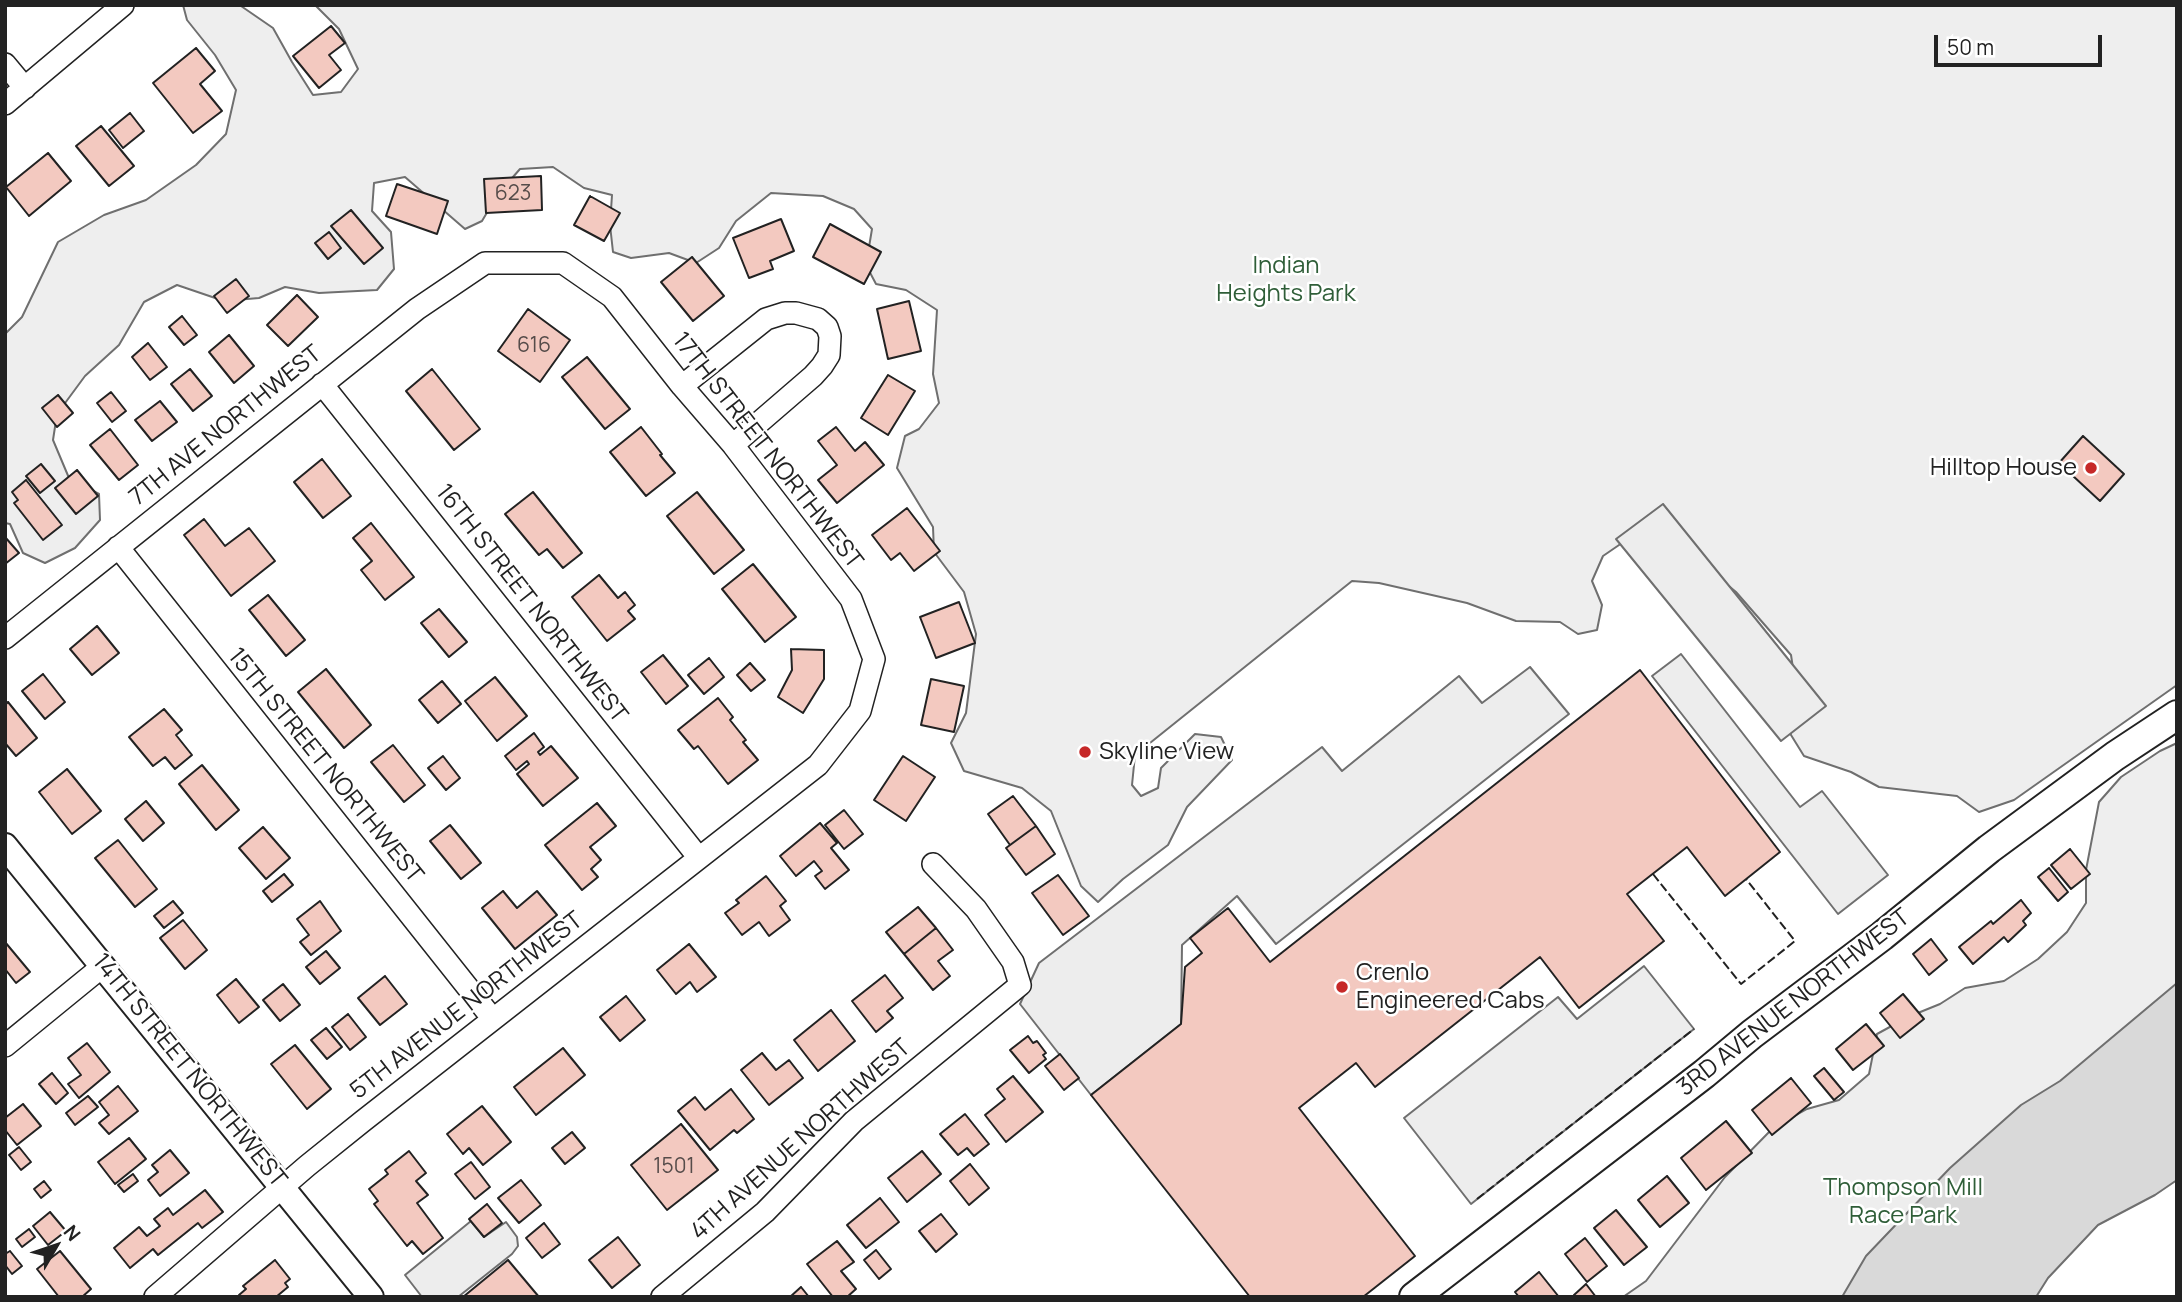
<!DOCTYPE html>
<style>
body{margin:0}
#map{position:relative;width:2182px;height:1302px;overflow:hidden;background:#fff;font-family:Manrope,sans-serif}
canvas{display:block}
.frame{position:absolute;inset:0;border:7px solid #222;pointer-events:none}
.north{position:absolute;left:21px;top:1211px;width:70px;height:70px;-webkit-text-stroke:5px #fff;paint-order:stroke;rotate:51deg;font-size:19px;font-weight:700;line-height:28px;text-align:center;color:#222}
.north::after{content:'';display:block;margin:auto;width:24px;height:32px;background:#222;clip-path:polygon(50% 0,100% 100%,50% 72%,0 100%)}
.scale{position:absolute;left:1934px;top:35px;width:168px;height:32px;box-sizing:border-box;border:4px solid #222;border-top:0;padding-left:9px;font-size:21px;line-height:24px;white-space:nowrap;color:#222;-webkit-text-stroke:5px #fff;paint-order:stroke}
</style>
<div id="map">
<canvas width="2182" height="1302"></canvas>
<div class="frame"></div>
<div class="north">N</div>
<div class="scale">50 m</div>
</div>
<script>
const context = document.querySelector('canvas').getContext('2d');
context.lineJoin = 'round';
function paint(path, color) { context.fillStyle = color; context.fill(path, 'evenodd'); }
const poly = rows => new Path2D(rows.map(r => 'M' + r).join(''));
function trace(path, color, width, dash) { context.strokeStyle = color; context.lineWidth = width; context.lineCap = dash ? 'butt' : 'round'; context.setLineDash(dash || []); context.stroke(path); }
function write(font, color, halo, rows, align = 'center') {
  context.font = font + ' Manrope,sans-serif'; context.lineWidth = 5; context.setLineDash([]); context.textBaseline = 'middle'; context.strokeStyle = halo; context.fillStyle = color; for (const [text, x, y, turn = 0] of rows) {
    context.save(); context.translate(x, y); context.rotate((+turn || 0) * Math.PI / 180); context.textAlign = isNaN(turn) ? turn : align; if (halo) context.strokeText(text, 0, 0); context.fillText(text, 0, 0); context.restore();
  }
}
const green = poly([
 [183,5,241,6,273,28,292,62,313,95,341,92,358,69,339,29,315,5,2177,5,2177,685,2014,800,1979,812,1957,796,1879,787,1851,772,1804,756,1791,735,1785,710,1794,675,1791,655,1736,592,1674,540,1638,532,1603,556,1592,581,1602,605,1597,630,1578,634,1560,622,1516,621,1467,603,1379,583,1352,581,1135,755,1132,785,1141,796,1158,788,1161,768,1195,734,1221,737,1232,760,1187,807,1168,845,1123,879,1098,902,1081,886,1051,811,1022,788,964,771,951,743,966,713,976,634,964,592,934,552,933,527,897,468,905,436,919,429,939,403,933,374,937,310,906,290,876,284,866,265,872,229,854,209,823,196,771,193,736,221,719,248,696,263,669,253,631,258,613,252,610,225,612,195,584,188,553,167,520,169,498,194,482,221,465,229,405,177,374,183,372,211,391,232,394,269,377,290,319,293,285,287,259,298,224,301,177,285,144,302,119,345,85,376,57,414,53,440,69,478,99,494,100,520,75,548,45,563,23,553,10,524,5,523,5,334,22,317,58,242,104,215,146,200,196,165,226,134,236,90,215,55,187,20,183,5],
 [2177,743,2177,1075,1950,1297,1623,1297,1646,1281,1725,1177,1773,1128,1807,1109,1839,1100,1869,1074,1877,1034,1908,1017,1940,1004,1965,988,2004,981,2038,959,2067,932,2086,903,2086,870,2099,802,2121,777,2160,751,2177,743]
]);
const parking = poly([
 [1663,504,1826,706,1781,741,1616,539,1663,504],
 [1681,654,1800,807,1822,791,1888,875,1838,914,1652,676,1681,654],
 [1530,667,1569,714,1276,944,1237,896,1182,945,1181,1024,1091,1095,1020,1004,1039,963,1322,747,1342,771,1459,676,1482,703,1530,667],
 [1644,966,1694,1029,1471,1204,1404,1118,1558,997,1577,1019,1644,966],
 [471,1221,484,1237,506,1222,517,1237,518,1246,512,1254,458,1297,422,1297,405,1275,471,1221]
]);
const water = poly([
 [2177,983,2177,1180,2155,1195,2098,1225,2048,1278,2036,1297,1842,1297,1866,1256,1950,1168,2021,1105,2060,1081,2177,983]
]);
const building = poly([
 [331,26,345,43,329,55,341,70,319,88,293,56,331,26],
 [196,48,215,71,200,84,222,111,193,133,153,83,196,48],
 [130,113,144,131,123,148,109,130,130,113],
 [101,126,134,166,109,186,76,146,101,126],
 [48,153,71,181,29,216,6,187,48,153],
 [541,176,542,210,486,213,484,179,541,176],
 [397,184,448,201,437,234,386,216,397,184],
 [590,196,620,213,604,241,574,225,590,196],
 [351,210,383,248,364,264,331,226,351,210],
 [781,219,794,251,770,261,773,269,749,278,733,238,781,219],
 [830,224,881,252,864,284,813,257,830,224],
 [329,232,341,248,328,259,315,243,329,232],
 [692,257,724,296,693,321,661,282,692,257],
 [236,279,249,296,227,313,214,296,236,279],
 [297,295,318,317,288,346,267,325,297,295],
 [909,301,921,351,888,359,877,309,909,301],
 [528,309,570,340,540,382,498,351,528,309],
 [182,316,197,335,184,345,169,327,182,316],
 [229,335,254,366,234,383,209,352,229,335],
 [148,343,167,367,150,380,132,357,148,343],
 [587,357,630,409,605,429,562,377,587,357],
 [190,369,212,396,193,411,171,384,190,369],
 [432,369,480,429,454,450,406,391,432,369],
 [888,375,915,391,888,435,861,418,888,375],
 [111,392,126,411,112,422,97,403,111,392],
 [58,395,73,413,57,427,42,408,58,395],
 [160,401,177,422,152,441,135,420,160,401],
 [641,427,662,454,660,455,675,473,646,496,610,452,641,427],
 [836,427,855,451,865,442,884,465,837,503,818,480,837,465,818,441,836,427],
 [110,429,138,465,119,480,90,445,110,429],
 [2083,436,2124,474,2100,501,2059,463,2083,436],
 [322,459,351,496,323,518,294,482,322,459],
 [41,464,55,481,40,493,26,476,41,464],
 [77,470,98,496,76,514,55,488,77,470],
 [26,480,62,525,43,540,14,503,18,500,12,492,26,480],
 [533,492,582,553,563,568,547,549,539,555,505,514,533,492],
 [697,492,744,550,714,574,667,516,697,492],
 [907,508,940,551,914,571,900,553,891,560,872,535,907,508],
 [204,519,225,546,249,528,275,561,231,596,184,535,204,519],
 [371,523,414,577,385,600,361,570,372,561,353,538,371,523],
 [5,537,19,553,5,564,5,537],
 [753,564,796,617,765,642,722,589,753,564],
 [599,575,618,598,625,592,635,605,628,611,635,619,607,641,572,597,599,575],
 [268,595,305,640,286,656,249,610,268,595],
 [959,602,975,643,936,658,920,617,959,602],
 [439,609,467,642,449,657,421,623,439,609],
 [97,626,119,653,92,675,70,649,97,626],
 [791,649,824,650,824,679,803,713,778,697,792,670,791,649],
 [663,655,688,686,666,704,641,672,663,655],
 [709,658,724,677,704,694,688,675,709,658],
 [750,663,765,680,751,691,737,675,750,663],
 [326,669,371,725,344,748,298,692,326,669],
 [1640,670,1780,852,1725,896,1687,847,1627,894,1664,941,1579,1008,1540,957,1375,1087,1356,1063,1299,1108,1415,1256,1363,1297,1250,1297,1091,1095,1181,1024,1185,967,1202,953,1190,938,1228,908,1270,962,1640,670],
 [43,674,65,702,45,719,22,691,43,674],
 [495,677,527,716,497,741,465,701,495,677],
 [931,679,964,686,954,732,921,725,931,679],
 [442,681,461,704,438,723,419,700,442,681],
 [718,698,733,717,730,720,746,740,743,742,758,760,728,784,698,746,694,749,678,730,718,698],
 [8,702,37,738,16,756,5,743,5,705,8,702],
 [164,709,182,730,176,735,192,755,175,769,165,757,153,766,129,737,164,709],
 [534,733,544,747,538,752,540,755,551,746,578,778,543,806,517,774,529,764,527,761,516,770,505,756,534,733],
 [393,745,425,785,404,802,371,762,393,745],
 [443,756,460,778,446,790,428,768,443,756],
 [903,756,935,777,906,821,874,800,903,756],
 [202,765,239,810,216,830,179,784,202,765],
 [67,769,101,811,72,834,39,792,67,769],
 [1013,796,1036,826,1010,845,988,814,1013,796],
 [146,801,164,823,143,841,125,819,146,801],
 [597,803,616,826,590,847,601,860,591,869,598,877,582,890,545,845,597,803],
 [844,810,863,834,844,849,825,825,844,810],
 [820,823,837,843,831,848,849,870,825,889,815,876,822,871,814,861,796,876,780,856,820,823],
 [450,825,481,863,461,879,430,841,450,825],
 [1036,826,1055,854,1026,875,1006,848,1036,826],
 [263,827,290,858,266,879,239,848,263,827],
 [118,840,157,889,135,907,95,858,118,840],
 [2070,849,2090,874,2071,889,2051,865,2070,849],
 [2049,868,2068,892,2058,901,2038,877,2049,868],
 [284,874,293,885,272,902,263,891,284,874],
 [1058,875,1089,916,1063,935,1032,893,1058,875],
 [766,876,786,901,780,906,790,920,769,936,759,922,742,935,725,913,739,903,736,900,766,876],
 [503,891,517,908,537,891,557,915,515,949,482,908,503,891],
 [2021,900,2031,913,2023,921,2026,925,2008,942,2004,937,1973,964,1959,947,1991,921,1993,924,2021,900],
 [173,901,183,913,164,928,154,916,173,901],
 [320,901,341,931,311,955,300,942,309,935,297,919,320,901],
 [918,907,936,928,904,954,886,932,918,907],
 [183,920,207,950,185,969,160,938,183,920],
 [936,928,953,950,938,961,950,976,933,990,904,954,936,928],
 [1931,939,1947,960,1929,975,1913,954,1931,939],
 [5,942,30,972,16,983,5,969,5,942],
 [689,944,716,977,697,992,690,982,676,994,657,970,689,944],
 [326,951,340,968,320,984,306,967,326,951],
 [885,975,903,998,887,1011,893,1018,876,1032,852,1001,885,975],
 [385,976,407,1004,380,1025,358,998,385,976],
 [236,979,259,1007,239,1023,217,995,236,979],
 [283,984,300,1005,280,1021,263,1000,283,984],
 [1903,994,1924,1019,1900,1038,1880,1013,1903,994],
 [626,996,645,1020,620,1041,600,1017,626,996],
 [831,1010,855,1041,818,1071,794,1040,831,1010],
 [348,1014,366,1037,350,1050,332,1027,348,1014],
 [1866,1024,1884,1046,1853,1070,1836,1049,1866,1024],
 [326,1028,342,1047,327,1059,311,1040,326,1028],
 [1028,1036,1033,1043,1037,1041,1046,1053,1043,1055,1046,1059,1029,1073,1010,1050,1028,1036],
 [87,1043,110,1072,79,1098,68,1084,81,1075,68,1058,87,1043],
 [295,1045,331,1089,307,1109,271,1064,295,1045],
 [563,1048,585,1075,536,1115,514,1087,563,1048],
 [762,1053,776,1070,789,1060,803,1078,769,1105,741,1070,762,1053],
 [1060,1054,1079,1078,1064,1090,1045,1066,1060,1054],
 [1824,1068,1844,1092,1834,1100,1814,1076,1824,1068],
 [52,1073,68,1093,56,1104,39,1084,52,1073],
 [1013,1076,1043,1112,1006,1142,985,1115,1005,1099,997,1089,1013,1076],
 [1791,1078,1811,1103,1772,1135,1752,1110,1791,1078],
 [118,1086,138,1111,109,1134,99,1123,109,1115,99,1102,118,1086],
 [731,1089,754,1119,737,1133,734,1130,710,1150,678,1111,695,1097,705,1110,731,1089],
 [88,1096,98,1107,75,1125,66,1113,88,1096],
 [23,1104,41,1126,17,1145,5,1130,5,1118,23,1104],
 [482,1106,511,1142,483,1165,469,1148,463,1154,447,1134,482,1106],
 [965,1114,989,1144,974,1156,967,1148,958,1155,940,1134,965,1114],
 [1726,1121,1752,1153,1706,1190,1681,1158,1726,1121],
 [681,1124,718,1170,667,1210,631,1165,681,1124],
 [572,1132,585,1148,565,1164,552,1148,572,1132],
 [129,1138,146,1159,115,1184,98,1162,129,1138],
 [19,1147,31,1162,21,1170,9,1155,19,1147],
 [170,1150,189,1173,160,1196,148,1180,158,1172,152,1165,170,1150],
 [409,1151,426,1173,416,1181,428,1195,417,1203,443,1238,423,1254,412,1241,407,1246,374,1204,378,1201,369,1189,388,1174,385,1170,409,1151],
 [922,1151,941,1174,907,1202,888,1178,922,1151],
 [471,1162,490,1187,475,1199,455,1174,471,1162],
 [970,1164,989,1188,969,1205,950,1181,970,1164],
 [133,1174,138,1181,124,1192,118,1185,133,1174],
 [1667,1176,1689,1203,1660,1227,1638,1200,1667,1176],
 [521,1180,541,1205,519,1223,498,1198,521,1180],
 [44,1181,51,1190,41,1198,34,1189,44,1181],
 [205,1190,223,1212,202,1228,198,1223,158,1255,153,1249,130,1268,114,1248,139,1227,147,1236,160,1226,154,1219,168,1208,173,1215,205,1190],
 [880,1198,899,1222,866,1248,847,1225,880,1198],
 [487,1204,502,1223,484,1237,469,1219,487,1204],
 [1616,1210,1647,1247,1624,1265,1594,1228,1616,1210],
 [50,1212,66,1231,48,1245,33,1226,50,1212],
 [941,1214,957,1234,936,1252,919,1231,941,1214],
 [544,1223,560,1244,542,1258,526,1238,544,1223],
 [29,1229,35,1237,22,1247,16,1239,29,1229],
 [618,1237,640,1265,612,1288,589,1260,618,1237],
 [1585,1238,1607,1266,1587,1282,1565,1254,1585,1238],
 [837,1241,854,1262,841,1271,856,1289,847,1297,833,1297,807,1264,837,1241],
 [876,1250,891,1269,879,1279,864,1260,876,1250],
 [10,1251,22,1266,12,1274,5,1265,5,1254,10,1251],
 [60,1251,91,1289,82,1297,59,1297,37,1269,60,1251],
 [275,1260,290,1279,285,1283,288,1287,276,1297,241,1297,239,1295,246,1289,243,1286,275,1260],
 [508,1260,539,1297,463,1297,508,1260],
 [1539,1272,1559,1297,1519,1297,1515,1292,1539,1272],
 [1586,1284,1596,1297,1575,1297,1574,1295,1586,1284],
 [801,1287,809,1297,790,1297,801,1287]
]);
const minor = poly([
 [5,64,25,88],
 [5,104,123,5],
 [322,384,699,858],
 [682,386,766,319,785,313,796,313,818,319,827,327,830,336,829,355,822,366,813,376,733,445],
 [118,547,492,1018],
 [5,638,417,309,485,263,563,263,612,297,682,386,733,445,851,599,874,659,860,711,818,765,363,1121,307,1166,155,1297],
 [5,1046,103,966],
 [662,1297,765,1212,854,1121,1020,985,1013,962,976,909,933,864]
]);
const tertiary = poly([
 [5,846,371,1297]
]);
const secondary = poly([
 [1414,1297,1704,1074,1752,1034,1882,936,1989,849,2115,756,2177,715]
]);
const fence = poly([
 [1653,874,1741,984,1795,941,1746,879],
 [1477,1199,1694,1029]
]);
const markers = [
 [2091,468,7,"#c62828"],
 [1085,752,7,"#c62828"],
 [1342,987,7,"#c62828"]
];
const numberNames = [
 ["623",513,194],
 ["616",534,346],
 ["1501",674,1167]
];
const parkNames = [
 ["Indian",1286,266],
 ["Heights Park",1286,294],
 ["Thompson Mill",1903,1188],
 ["Race Park",1903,1216]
];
const streetNames = [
 ["7TH AVE NORTHWEST",226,426,-39],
 ["17TH STREET NORTHWEST",767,451,52],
 ["16TH STREET NORTHWEST",531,604,52],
 ["15TH STREET NORTHWEST",325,766,51],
 ["3RD AVENUE NORTHWEST",1794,1003,-38],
 ["5TH AVENUE NORTHWEST",467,1006,-38],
 ["14TH STREET NORTHWEST",189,1071,51],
 ["4TH AVENUE NORTHWEST",801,1140,-42]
];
const poiNames = [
 ["Hilltop House",2077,468,"right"],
 ["Skyline View",1099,752],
 ["Crenlo",1356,973],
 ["Engineered Cabs",1356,1001]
];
paint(green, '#eee');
trace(green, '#6f6f6f', 2);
paint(parking, '#ededed');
trace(parking, '#6f6f6f', 2);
paint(water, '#d9d9d9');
trace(water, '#6f6f6f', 2);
paint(building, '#f3c9c0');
trace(building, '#222', 2);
trace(minor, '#222', 24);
trace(tertiary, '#222', 28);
trace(secondary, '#222', 32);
trace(minor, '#fff', 21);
trace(tertiary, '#fff', 24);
trace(secondary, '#fff', 28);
trace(fence, '#222', 2, [9, 3.5]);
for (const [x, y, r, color] of markers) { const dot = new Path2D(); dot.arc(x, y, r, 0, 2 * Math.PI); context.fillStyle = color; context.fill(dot); trace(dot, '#fff', 2.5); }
write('21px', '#564c4a', null, numberNames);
write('24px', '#2f5e38', '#fff', parkNames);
write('24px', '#222', '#fff', streetNames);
write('24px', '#222', '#fff', poiNames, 'left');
</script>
